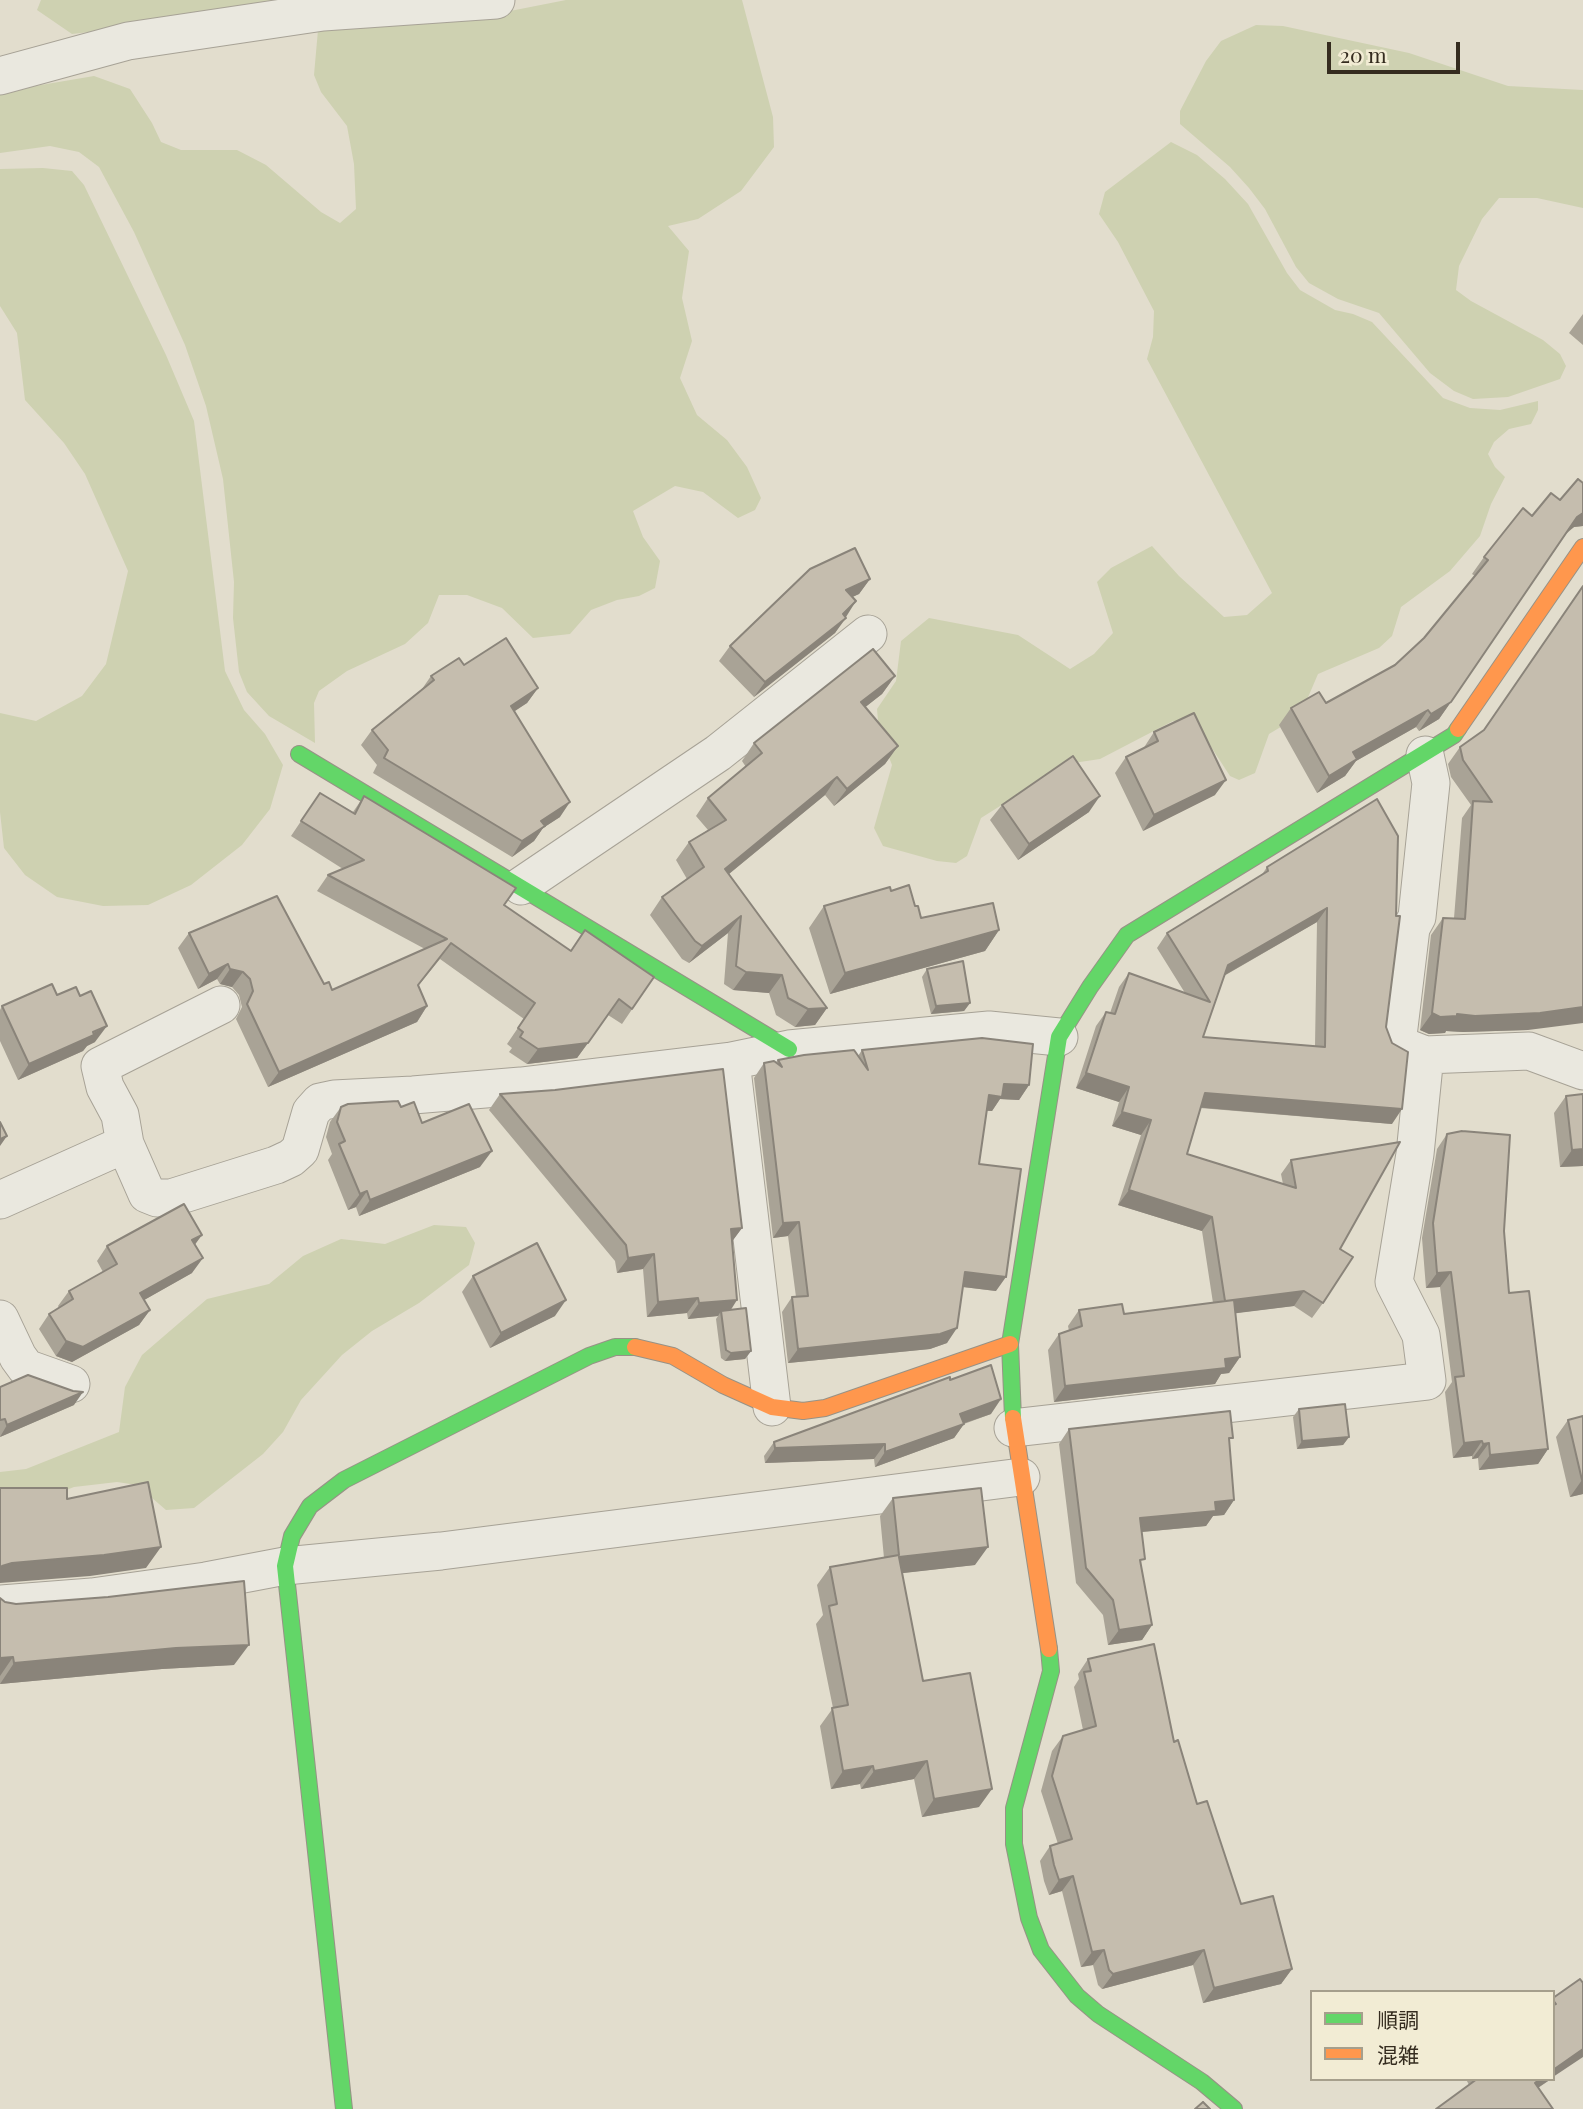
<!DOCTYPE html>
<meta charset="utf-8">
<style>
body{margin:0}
#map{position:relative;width:1583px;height:2109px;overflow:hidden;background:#e2ddcd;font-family:"Playfair Display","Noto Sans JP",serif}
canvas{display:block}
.legend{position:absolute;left:1310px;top:1990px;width:245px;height:91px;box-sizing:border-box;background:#f2ecd4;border:2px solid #a69f8c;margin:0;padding:9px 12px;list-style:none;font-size:21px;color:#352c1f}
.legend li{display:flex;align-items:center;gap:14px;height:35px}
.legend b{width:35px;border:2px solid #a69f8c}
.scale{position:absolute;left:1327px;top:42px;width:133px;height:32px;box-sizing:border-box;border:4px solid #352c1f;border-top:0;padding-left:9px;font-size:21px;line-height:24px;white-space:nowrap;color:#352c1f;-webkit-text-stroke:5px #f2ecd4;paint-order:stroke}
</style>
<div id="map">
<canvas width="1583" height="2109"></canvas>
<ul class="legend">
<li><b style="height:9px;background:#63d668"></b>順調</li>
<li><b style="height:9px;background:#ff974d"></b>混雑</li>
</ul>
<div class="scale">20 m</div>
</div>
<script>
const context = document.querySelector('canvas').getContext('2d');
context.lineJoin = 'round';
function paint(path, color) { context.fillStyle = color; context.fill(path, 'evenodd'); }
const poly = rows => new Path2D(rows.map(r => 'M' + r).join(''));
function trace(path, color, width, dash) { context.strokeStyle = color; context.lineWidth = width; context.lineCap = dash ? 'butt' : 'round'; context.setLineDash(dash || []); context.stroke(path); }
const green = poly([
 [41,0,325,0,159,24,72,34,37,10],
 [566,0,742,0,773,117,774,147,741,191,698,219,668,226,689,251,682,298,692,341,680,378,697,415,727,440,747,467,761,498,755,510,738,518,703,492,675,486,633,511,643,537,660,561,655,588,639,596,617,600,591,610,570,634,533,638,502,608,467,595,439,595,428,623,405,644,347,671,319,691,314,703,315,743,269,716,247,692,239,672,233,618,234,582,223,479,206,406,185,345,134,232,99,167,79,152,50,146,0,153,0,95,35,86,94,76,130,89,152,123,161,142,181,150,237,150,266,165,321,212,340,223,356,209,354,164,347,126,321,92,314,75,318,30,500,13],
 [1256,25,1283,26,1409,53,1508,86,1583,90,1583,208,1537,198,1499,198,1482,219,1459,266,1456,290,1471,301,1543,340,1560,354,1566,366,1560,379,1508,397,1473,399,1454,391,1430,373,1379,313,1338,299,1309,283,1296,267,1265,209,1249,188,1230,167,1180,124,1180,111,1206,61,1221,41],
 [1171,142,1197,155,1225,179,1248,204,1287,273,1300,290,1335,310,1353,314,1372,322,1443,398,1470,408,1500,410,1538,401,1538,410,1531,424,1509,429,1494,442,1488,454,1495,467,1505,477,1491,504,1480,536,1450,571,1401,607,1392,636,1379,648,1318,674,1306,702,1294,719,1269,734,1255,773,1239,780,1230,776,1200,730,1173,721,1100,759,1060,765,1040,781,981,818,967,856,956,863,937,861,883,846,874,828,892,765,879,732,877,709,896,681,901,641,929,618,1018,635,1070,669,1094,654,1113,633,1097,582,1111,568,1152,546,1179,576,1224,617,1247,615,1272,593,1147,359,1153,337,1154,311,1118,242,1099,214,1105,192],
 [43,168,72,171,84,185,166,355,194,421,225,671,244,710,265,734,283,765,270,809,242,845,191,885,148,905,103,906,57,897,25,875,4,848,0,812,0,713,36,721,82,696,106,664,128,571,85,474,64,443,25,400,17,333,0,306,0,169],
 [434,1225,466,1227,475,1243,469,1265,419,1303,372,1331,342,1355,301,1400,283,1432,263,1454,194,1508,166,1510,137,1485,117,1482,74,1487,56,1494,33,1488,0,1494,0,1472,26,1469,119,1432,125,1387,142,1355,207,1299,269,1284,303,1256,341,1239,385,1244]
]);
const street = poly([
 [0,76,128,41,323,12,496,0],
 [1425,755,1431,783,1417,917,1411,928,1397,1044,1425,1055,1529,1051,1583,1071],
 [521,886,718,753,868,634],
 [221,1005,100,1066,105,1087,120,1115,125,1144,147,1194,157,1198,171,1198,276,1165,291,1158,300,1150,311,1112,320,1102,334,1099,413,1095,521,1086,731,1061],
 [0,1200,125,1144],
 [0,1319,18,1357,26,1368,71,1384],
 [772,1407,731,1061,789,1049,989,1030,1059,1037],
 [1013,1428,1427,1381,1421,1335,1394,1282,1415,1154,1425,1055],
 [0,1604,92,1597,206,1581,285,1566,441,1551,1021,1477]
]);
const fast = poly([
 [299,754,789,1049],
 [1013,1418,1010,1344,1059,1037,1090,987,1127,935,1454,735,1458,729],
 [1049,1649,1051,1671,1014,1808,1014,1844,1029,1918,1041,1950,1077,1996,1098,2014,1202,2082,1234,2109],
 [344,2109,285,1566,292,1536,310,1506,344,1480,589,1356,615,1347,635,1347]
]);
const slow = poly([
 [1458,729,1583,547],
 [635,1347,673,1356,723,1385,772,1407,803,1411,825,1408,1010,1344],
 [1013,1418,1049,1649]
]);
const wall = poly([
 [1583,314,1583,345,1569,333],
 [1583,483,1583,526,1574,527,1566,534,1439,719,1419,731,1416,727,1356,761,1345,776,1317,793,1279,725,1291,708,1326,703,1395,665,1424,638,1475,576,1472,574,1484,557,1532,516,1560,500],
 [870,579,859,594,852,597,845,617,835,633,754,697,719,661,730,646],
 [464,665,538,688,527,703,514,711,560,817,543,828,534,841,512,857,373,773,377,765,361,745,372,730,422,689,431,676],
 [895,676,882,694,865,707,898,746,885,764,834,806,825,795,729,874,827,1008,815,1025,795,1027,776,1015,769,993,733,990,724,984,728,933,689,963,682,959,650,915,662,897,687,879,676,860,689,842,708,830,696,816,708,798,746,767,742,761,754,743],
 [1483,731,1528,1030,1463,1032,1446,1031,1445,1033,1429,1034,1420,1030,1431,935,1443,918,1454,918,1462,818,1471,805,1451,777,1448,764,1460,747],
 [1154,732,1215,795,1143,831,1115,773,1126,757,1143,749],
 [320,793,353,812,364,796,504,905,571,951,654,977,622,1024,608,1015,577,1058,527,1064,509,1052,512,1048,507,1044,524,1019,440,959,418,986,427,1006,417,1022,268,1087,236,1019,242,1007,239,995,232,987,220,984,217,979,198,989,178,948,189,933,324,984,332,990,425,949,317,891,328,875,343,869,291,836],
 [1377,799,1386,1027,1392,1124,1200,1108,1187,1154,1283,1184,1281,1174,1291,1160,1340,1249,1323,1303,1312,1318,1294,1306,1235,1313,1240,1357,1229,1373,1221,1374,1215,1384,1054,1402,1048,1350,1059,1334,1069,1331,1068,1326,1079,1310,1124,1314,1213,1303,1202,1231,1118,1205,1141,1135,1112,1126,1119,1102,1076,1088,1096,1026,1106,1012,1110,1013,1119,987,1129,973,1185,993,1157,948,1167,933,1261,876,1267,867],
 [1317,922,1315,1046,1203,1037,1224,976],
 [1002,805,1089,812,1018,860,990,820],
 [891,891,915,906,921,918,999,930,985,951,830,994,809,928,824,906],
 [927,969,970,1003,964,1011,931,1014,922,977],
 [57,995,95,1042,87,1046,83,1051,18,1080,0,1041,0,1010,2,1006],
 [862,1050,1029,1085,1019,1100,1000,1099,992,1111,987,1111,979,1164,996,1291,963,1287,947,1343,930,1349,788,1363,782,1312,792,1297,796,1297,788,1236,773,1238,754,1078,764,1063,776,1062,778,1060,858,1056],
 [555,1090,742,1228,732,1241,730,1310,751,1351,745,1359,725,1361,721,1358,716,1319,718,1316,688,1319,687,1313,647,1317,643,1269,617,1273,615,1261,489,1110,500,1094],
 [1583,1094,1583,1166,1560,1167,1554,1113,1566,1096],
 [341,1107,401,1107,480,1167,359,1216,356,1207,348,1210,328,1160,332,1154,326,1137,330,1122],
 [1447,1134,1504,1231,1509,1293,1548,1449,1538,1464,1479,1470,1478,1458,1472,1459,1472,1456,1453,1458,1445,1392,1452,1382,1440,1287,1426,1288,1422,1238,1437,1149],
 [195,1245,192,1273,144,1300,150,1310,139,1325,72,1362,56,1356,39,1329,49,1314,59,1308,58,1306,69,1291,103,1272,97,1261,107,1246],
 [473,1276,555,1316,490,1348,462,1292],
 [950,1380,991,1414,964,1424,954,1438,875,1467,874,1459,765,1463,764,1456,774,1442],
 [0,1387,74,1405,0,1437],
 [1299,1409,1349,1437,1343,1445,1297,1449,1293,1417],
 [1583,1416,1583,1494,1570,1497,1556,1437,1568,1420],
 [1069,1429,1229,1443,1234,1500,1224,1515,1213,1516,1206,1526,1142,1532,1141,1565,1152,1625,1142,1640,1108,1645,1103,1615,1076,1583,1059,1444],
 [893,1498,975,1565,902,1573,923,1681,979,1807,922,1817,914,1779,861,1789,860,1784,831,1789,820,1726,833,1708,816,1624,823,1615,817,1585,830,1567,884,1558,880,1516],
 [0,1598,5,1602,234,1665,162,1669,0,1684],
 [1088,1659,1174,1742,1197,1804,1241,1904,1292,1969,1281,1984,1203,2003,1193,1965,1102,1989,1098,1985,1093,1965,1081,1967,1062,1891,1049,1895,1044,1881,1040,1861,1050,1846,1058,1844,1041,1791,1052,1751,1063,1736,1083,1730,1074,1687,1079,1679,1078,1674],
 [1466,2079,1551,2079,1538,2088,1469,2085]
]);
const shadedWall = poly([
 [1583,513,1583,526,1574,527,1565,534,1577,517],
 [870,579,859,594,835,605,846,590],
 [856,601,846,617,837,625,846,618,835,633,754,697,765,682],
 [895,676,882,694,849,720,861,702],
 [538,688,527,703,500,721,511,706],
 [1451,702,1439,719,1419,731,1431,714],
 [1428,710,1416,727,1356,761,1345,776,1317,793,1329,776,1353,752],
 [898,746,885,764,834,806,847,789],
 [837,777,825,795,713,887,725,869],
 [1226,780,1215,795,1143,831,1154,815],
 [1100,796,1089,812,1018,860,1029,844],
 [570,802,560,817,543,828,534,841,512,857,522,841,541,821],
 [1327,908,1317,922,1218,979,1228,965],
 [741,916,728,933,689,963,702,946],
 [999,930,985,951,830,994,845,973],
 [228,964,217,979,198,989,209,974],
 [230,969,243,972,232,987,220,984],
 [746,972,782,975,769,993,733,990],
 [970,1003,964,1011,931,1014,936,1006],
 [427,1006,417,1022,268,1087,279,1072],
 [1583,1007,1583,1023,1528,1030,1463,1032,1446,1031,1445,1033,1429,1034,1420,1030,1432,1013,1457,1014],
 [827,1008,815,1025,795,1027,808,1009],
 [107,1026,95,1042,87,1046,83,1051,18,1080,29,1064],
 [588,1043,577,1058,527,1064,538,1049],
 [1086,1073,1129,1087,1119,1102,1076,1088],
 [1004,1084,1029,1085,1019,1100,1000,1099,992,1111,979,1110,989,1095],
 [1205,1093,1402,1109,1392,1124,1194,1107],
 [1122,1112,1151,1120,1141,1135,1112,1126],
 [7,1136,0,1146,0,1139],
 [1583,1149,1583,1166,1560,1167,1572,1150],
 [492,1151,480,1167,359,1216,370,1200],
 [1129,1190,1212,1217,1202,1231,1118,1205],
 [367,1191,356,1207,348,1210,360,1194],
 [799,1222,788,1236,773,1238,783,1223],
 [742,1228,731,1243,731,1229],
 [202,1235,191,1250,192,1240],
 [654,1254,643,1269,617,1273,628,1258],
 [203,1258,192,1273,130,1308,140,1293],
 [965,1272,1006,1277,996,1291,955,1286],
 [1451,1272,1440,1287,1426,1288,1437,1273],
 [1304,1291,1294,1306,1214,1316,1225,1301],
 [698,1298,687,1313,647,1317,658,1302],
 [566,1300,555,1316,490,1348,501,1333],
 [737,1300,727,1316,721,1311,718,1316,688,1319,699,1303],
 [150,1310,139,1325,72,1362,56,1356,66,1341],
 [957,1328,947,1343,930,1349,788,1363,798,1349],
 [751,1351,745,1359,725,1361,731,1353],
 [1240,1357,1229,1373,1221,1374,1215,1384,1054,1402,1065,1386],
 [83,1392,74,1405,0,1437,7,1425],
 [1001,1399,991,1414,950,1428,960,1414],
 [964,1424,954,1438,875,1467,885,1452],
 [1349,1437,1343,1445,1297,1449,1302,1441],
 [1482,1441,1472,1456,1453,1458,1464,1443],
 [1489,1443,1478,1458,1472,1459,1483,1444],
 [885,1444,874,1459,765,1463,775,1448],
 [1548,1449,1538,1464,1479,1470,1490,1455],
 [1582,1480,1583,1480,1583,1494,1570,1497],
 [1234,1500,1224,1515,1213,1516,1206,1526,1130,1533,1140,1518,1215,1502],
 [161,1547,146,1568,90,1576,0,1583,0,1569,2,1566,12,1563],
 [988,1547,975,1565,886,1575,899,1557],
 [1152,1625,1142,1640,1108,1645,1119,1630],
 [249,1645,234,1665,162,1669,0,1684,14,1663,176,1648],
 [13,1657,0,1676,0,1658],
 [927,1761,914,1779,861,1789,874,1771],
 [873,1766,860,1784,831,1789,843,1771],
 [992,1789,979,1807,922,1817,934,1799],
 [1073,1876,1062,1891,1049,1895,1059,1880],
 [1104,1950,1093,1965,1081,1967,1092,1952],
 [1204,1950,1193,1965,1102,1989,1113,1974],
 [1292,1969,1281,1984,1203,2003,1214,1988],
 [1583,2049,1583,2057,1553,2077,1553,2070],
 [1540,2079,1551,2079,1524,2097,1535,2083]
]);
const building = poly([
 [1578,479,1583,483,1583,513,1577,517,1451,702,1431,714,1428,710,1353,752,1357,759,1329,776,1291,708,1319,692,1326,703,1395,665,1424,638,1488,560,1484,557,1523,508,1532,516,1551,493,1560,500,1578,479],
 [855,548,870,579,846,590,856,601,843,614,846,618,765,682,730,646,810,569,855,548],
 [1583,586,1583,1007,1540,1013,1475,1016,1457,1014,1457,1016,1440,1017,1432,1013,1443,918,1465,919,1473,801,1492,802,1463,760,1460,747,1484,730,1583,586],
 [506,638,538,688,511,706,570,802,541,821,545,826,522,841,384,758,388,750,372,730,434,680,431,676,459,658,464,665,506,638],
 [873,649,895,676,861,702,898,746,847,789,837,777,725,869,827,1008,808,1009,788,998,782,975,746,972,736,966,741,916,702,946,695,941,662,897,704,867,689,842,726,820,708,798,762,753,754,743,873,649],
 [1194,713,1226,780,1154,815,1126,757,1158,741,1154,732,1194,713],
 [1073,756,1100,796,1029,844,1002,805,1073,756],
 [320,793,355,814,364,796,516,888,504,905,571,951,585,930,654,977,632,1009,619,999,588,1043,538,1049,520,1037,523,1032,518,1028,535,1003,451,943,418,985,427,1006,279,1072,247,1004,253,991,250,979,243,972,230,969,228,964,209,974,189,933,277,896,324,984,329,982,332,990,447,939,328,875,364,860,301,821,320,793],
 [1377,799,1398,836,1396,916,1400,916,1386,1027,1392,1043,1408,1052,1402,1109,1205,1093,1187,1154,1296,1188,1291,1160,1400,1142,1340,1249,1353,1257,1323,1303,1304,1291,1225,1301,1212,1217,1129,1190,1151,1120,1122,1112,1129,1087,1086,1073,1106,1012,1115,1014,1129,973,1210,1002,1167,933,1268,871,1267,867,1377,799],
 [1327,908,1325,1047,1203,1037,1228,965,1327,908],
 [909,885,915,906,918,906,921,918,993,903,999,930,845,973,824,906,890,887,891,891,909,885],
 [963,961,970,1003,936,1006,927,969,963,961],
 [52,984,57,995,76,987,80,996,91,991,107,1026,93,1032,94,1035,29,1064,2,1006,52,984],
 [982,1038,1033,1044,1029,1085,1004,1084,1002,1097,989,1095,979,1164,1021,1169,1006,1277,965,1272,957,1328,940,1334,798,1349,792,1297,808,1296,799,1222,783,1223,764,1063,774,1061,782,1067,778,1060,804,1055,854,1050,868,1070,862,1050,982,1038],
 [723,1069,742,1228,731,1229,737,1300,699,1303,698,1298,658,1302,654,1254,628,1258,626,1245,500,1094,555,1090,723,1069],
 [1583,1094,1583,1149,1572,1150,1566,1096,1583,1094],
 [398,1101,401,1107,414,1102,422,1123,469,1104,492,1151,370,1200,367,1191,360,1194,339,1144,345,1141,337,1122,341,1107,348,1104,398,1101],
 [0,1122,7,1136,0,1139,0,1122],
 [1462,1131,1510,1135,1504,1231,1509,1293,1529,1291,1548,1449,1490,1455,1489,1443,1483,1444,1482,1441,1464,1443,1455,1377,1464,1376,1451,1272,1437,1273,1433,1223,1447,1134,1462,1131],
 [184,1204,202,1235,192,1240,203,1258,140,1293,150,1310,83,1347,66,1341,49,1314,73,1299,69,1291,117,1264,107,1246,184,1204],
 [537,1243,566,1300,501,1333,473,1276,537,1243],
 [1234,1300,1240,1357,1225,1359,1226,1368,1065,1386,1059,1334,1082,1326,1079,1310,1122,1304,1124,1314,1234,1300],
 [746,1308,751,1351,731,1353,726,1350,721,1311,746,1308],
 [991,1365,1001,1399,960,1414,964,1424,885,1452,885,1444,775,1448,774,1442,950,1377,950,1380,991,1365],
 [28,1375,73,1391,83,1392,7,1425,5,1419,0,1420,0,1387,28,1375],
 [1345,1404,1349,1437,1302,1441,1299,1409,1345,1404],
 [1230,1411,1233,1438,1229,1438,1234,1500,1215,1502,1216,1511,1140,1518,1145,1559,1140,1560,1152,1625,1119,1630,1113,1600,1086,1568,1069,1429,1230,1411],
 [1583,1416,1583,1480,1582,1480,1568,1420,1583,1416],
 [148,1482,161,1547,104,1555,12,1563,2,1566,0,1569,0,1488,67,1488,67,1499,148,1482],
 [981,1488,988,1547,899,1557,923,1681,970,1673,992,1789,934,1799,927,1761,874,1771,873,1766,843,1771,832,1708,848,1705,829,1606,837,1604,830,1567,899,1555,893,1498,981,1488],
 [244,1581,249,1645,176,1648,14,1663,13,1657,0,1658,0,1598,5,1602,16,1604,108,1597,244,1581],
 [1154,1644,1174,1742,1178,1740,1197,1804,1207,1801,1241,1904,1273,1896,1292,1969,1214,1988,1204,1950,1113,1974,1109,1970,1104,1950,1092,1952,1073,1876,1059,1880,1054,1865,1050,1846,1072,1839,1052,1776,1063,1736,1096,1726,1084,1672,1091,1671,1088,1659,1154,1644],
 [1580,1979,1583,1983,1583,2049,1553,2070,1553,2005,1556,2004,1553,2000,1553,1998,1580,1979],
 [1477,2079,1540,2079,1535,2083,1553,2109,1436,2109,1477,2079],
 [1203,2102,1210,2109,1195,2109,1203,2102]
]);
paint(green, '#ced1b1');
trace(street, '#a7a296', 39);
trace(fast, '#979286', 18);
trace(slow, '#979286', 18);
trace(street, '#eae8df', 37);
trace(fast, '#63d668', 16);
trace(slow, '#ff974d', 16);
paint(wall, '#a9a396');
paint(shadedWall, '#8a847a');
paint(building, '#c5bdae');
trace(building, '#8a847a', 2);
</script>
